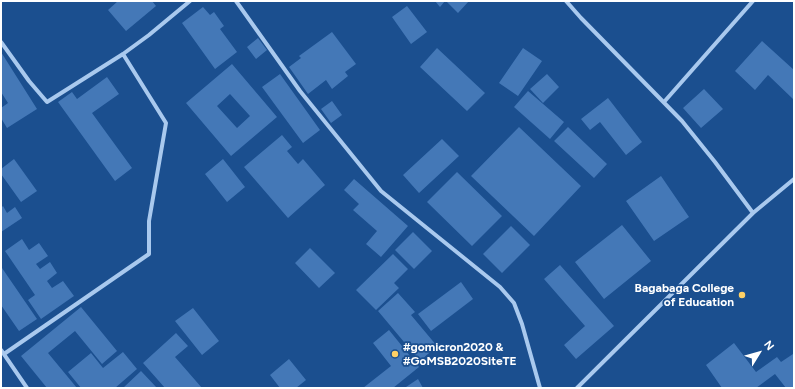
<!DOCTYPE html>
<style>
body{margin:0}
#map{position:relative;width:795px;height:389px;overflow:hidden;background:#1b4f8f;font-family:Figtree,sans-serif}
canvas{display:block}
.frame{position:absolute;inset:0;border:2px solid #fff;pointer-events:none}
.north{position:absolute;left:739px;top:333px;width:40px;height:40px;-webkit-text-stroke:3px #1b4f8f;paint-order:stroke;rotate:53deg;font-size:11px;font-weight:700;line-height:16px;text-align:center;color:#fff}
.north::after{content:'';display:block;margin:auto;width:14px;height:18px;background:#fff;clip-path:polygon(50% 0,100% 100%,50% 72%,0 100%)}
</style>
<div id="map">
<canvas width="795" height="389"></canvas>
<div class="frame"></div>
<div class="north">N</div>
</div>
<script>
const context = document.querySelector('canvas').getContext('2d');
context.lineJoin = 'round';
function paint(path, color) { context.fillStyle = color; context.fill(path, 'evenodd'); }
const poly = rows => new Path2D(rows.map(r => 'M' + r).join(''));
function trace(path, color, width, dash) { context.strokeStyle = color; context.lineWidth = width; context.lineCap = dash ? 'butt' : 'round'; context.setLineDash(dash || []); context.stroke(path); }
function write(font, color, halo, rows, align = 'center') {
  context.font = font + ' Figtree,sans-serif'; context.lineWidth = 3.5; context.setLineDash([]); context.textBaseline = 'middle'; context.strokeStyle = halo; context.fillStyle = color; for (const [text, x, y, turn = 0] of rows) {
    context.save(); context.translate(x, y); context.rotate((+turn || 0) * Math.PI / 180); context.textAlign = isNaN(turn) ? turn : align; if (halo) context.strokeText(text, 0, 0); context.fillText(text, 0, 0); context.restore();
  }
}
const building = poly([
 [118,1,152,1,156,6,126,31,108,10],
 [435,1,445,1,440,7],
 [446,1,469,1,458,13],
 [407,6,427,32,411,44,392,17],
 [203,7,210,15,214,12,224,26,220,29,237,52,215,69,182,23],
 [332,32,356,64,345,72,348,76,332,89,326,80,308,94,289,67,301,58,299,56],
 [258,38,267,50,256,59,247,47],
 [762,41,794,70,793,99,768,75,755,90,735,71],
 [437,48,485,93,467,111,420,67],
 [523,48,542,61,518,96,499,83],
 [1,52,37,109,7,128,1,118,1,108,8,103,1,92],
 [232,64,277,117,231,156,186,103],
 [230,94,250,116,237,128,217,106],
 [280,74,320,130,303,143,262,87],
 [547,74,559,87,543,103,530,89],
 [107,77,119,94,92,113,132,168,115,181,58,102,72,92,77,99],
 [704,89,723,109,701,128,683,108],
 [528,91,564,122,550,139,514,107],
 [608,98,642,142,626,155,600,122,590,130,581,119],
 [332,101,342,115,331,123,321,109],
 [519,127,581,186,534,236,471,176],
 [568,127,607,164,594,178,554,141],
 [282,135,292,147,287,151,298,164,303,159,325,185,288,218,244,167],
 [442,139,459,156,419,193,403,175],
 [14,159,37,191,21,202,1,174,1,169],
 [223,159,245,187,227,202,205,174],
 [457,172,502,216,472,246,427,202],
 [661,176,689,217,654,241,626,201],
 [354,179,408,226,381,257,366,244,377,231,353,210,359,204,344,190],
 [3,206,7,213,15,207,22,218,1,232,1,208],
 [622,225,651,261,604,299,575,262],
 [511,226,530,245,502,273,483,254],
 [413,232,432,251,414,269,395,250],
 [22,239,29,250,39,243,48,256,36,264,40,269,50,262,57,273,47,281,52,288,63,281,74,296,41,319,28,300,35,295,5,251],
 [310,248,335,273,319,288,295,263],
 [393,254,408,269,394,283,399,288,376,310,356,290],
 [560,265,614,326,576,359,564,345,585,326,544,279],
 [2,268,37,319,19,331,1,305],
 [461,282,473,299,431,331,418,314],
 [398,293,415,312,411,315,437,346,420,361,378,311],
 [81,307,117,351,102,364,75,331,48,353,77,388,47,388,21,356],
 [193,308,219,341,202,355,175,321],
 [389,330,419,367,393,388,363,388,391,366,373,343],
 [176,333,188,346,175,357,202,388,165,388,143,363],
 [734,343,756,372,777,357,781,362,793,354,794,388,786,388,775,374,756,388,722,388,706,365],
 [123,352,137,369,115,388,81,388,68,372,91,353,103,368],
 [289,359,306,380,296,388,280,388,270,375],
 [141,371,157,388,123,388],
 [418,379,423,388,407,388,406,387]
]);
const minor = poly([
 [236,1,300,91,381,191,500,287,514,303,522,324,540,388],
 [566,1,581,18,682,121,715,162,753,213,577,388],
 [1,42,29,81,47,102,123,54,149,35,190,1],
 [664,102,753,1],
 [753,213,794,179],
 [1,350,27,388],
 [4,354,149,254,149,221,166,123,123,54]
]);
const markers = [
 [742,295,4,"#ffd166"],
 [395,354,4,"#ffd166"]
];
const poiNames = [
 ["Bagabaga College",734,288],
 ["of Education",734,302],
 ["#gomicron2020 &",403,347,"left"],
 ["#GoMSB2020SiteTE",403,361,"left"]
];
paint(building, '#4478b7');
trace(minor, '#a9c9ee', 4);
for (const [x, y, r, color] of markers) { const dot = new Path2D(); dot.arc(x, y, r, 0, 2 * Math.PI); context.fillStyle = color; context.fill(dot); trace(dot, '#1b4f8f', 1.5); }
write('bold 12px', '#fff', '#1b4f8f', poiNames, 'right');
</script>
